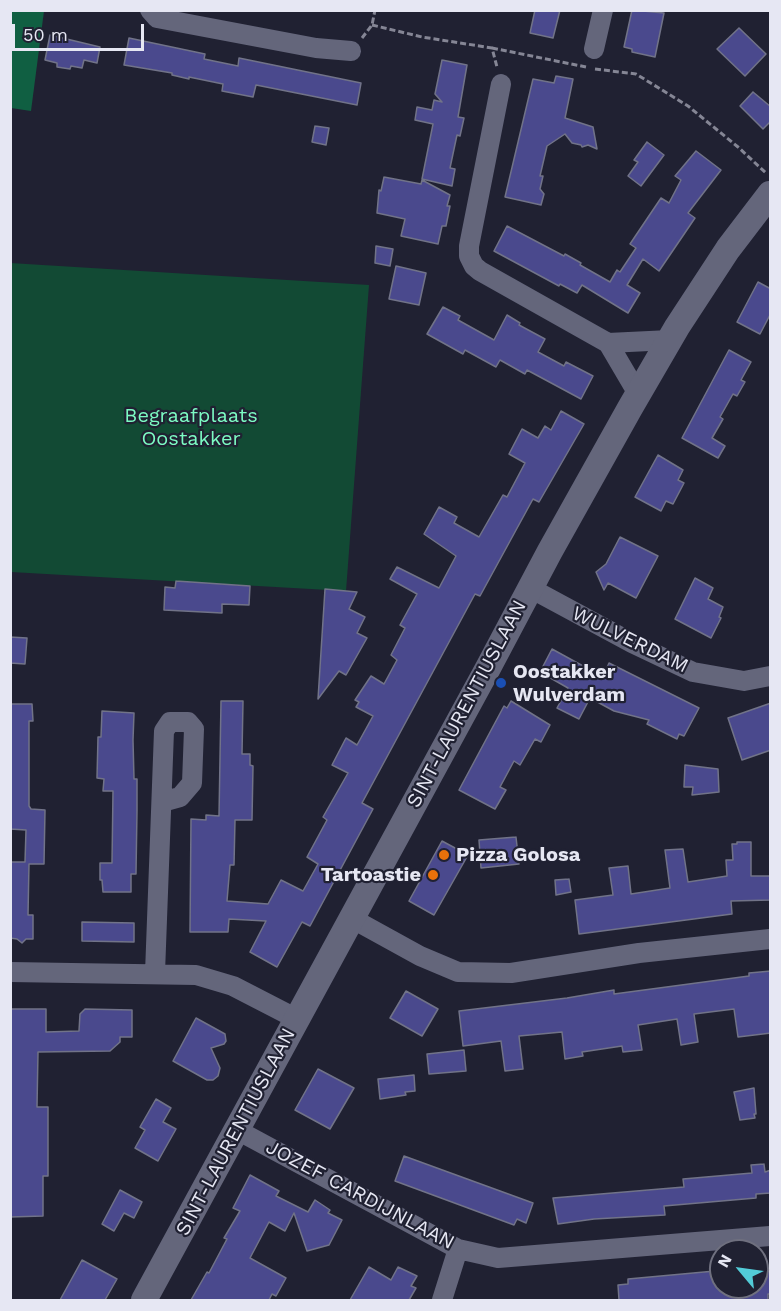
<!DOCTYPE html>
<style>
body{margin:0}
#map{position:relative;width:781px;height:1311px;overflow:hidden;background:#202132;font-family:"Work Sans",sans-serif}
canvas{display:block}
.frame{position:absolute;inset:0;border:12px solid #e6e7f3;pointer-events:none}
.north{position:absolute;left:709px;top:1239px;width:60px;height:60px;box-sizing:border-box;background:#202132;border:2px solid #6f707f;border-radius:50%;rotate:299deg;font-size:16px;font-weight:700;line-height:24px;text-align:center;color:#e6e7f3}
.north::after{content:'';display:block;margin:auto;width:21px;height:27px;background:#52cbd7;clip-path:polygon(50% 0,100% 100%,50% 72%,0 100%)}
.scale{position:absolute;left:12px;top:24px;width:132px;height:27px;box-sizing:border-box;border:3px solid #e6e7f3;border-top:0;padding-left:8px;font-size:18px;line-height:21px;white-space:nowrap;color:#e6e7f3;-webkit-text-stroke:4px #202132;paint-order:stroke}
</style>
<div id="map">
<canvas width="781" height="1311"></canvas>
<div class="frame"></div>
<div class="north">N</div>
<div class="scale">50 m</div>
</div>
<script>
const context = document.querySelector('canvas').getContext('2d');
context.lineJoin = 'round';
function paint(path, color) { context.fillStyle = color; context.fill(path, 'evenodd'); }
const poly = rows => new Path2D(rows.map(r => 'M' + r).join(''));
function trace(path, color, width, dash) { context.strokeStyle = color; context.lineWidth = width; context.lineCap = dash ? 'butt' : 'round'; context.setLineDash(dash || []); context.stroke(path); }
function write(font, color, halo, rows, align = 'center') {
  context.font = font + ' "Work Sans",sans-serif'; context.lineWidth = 4.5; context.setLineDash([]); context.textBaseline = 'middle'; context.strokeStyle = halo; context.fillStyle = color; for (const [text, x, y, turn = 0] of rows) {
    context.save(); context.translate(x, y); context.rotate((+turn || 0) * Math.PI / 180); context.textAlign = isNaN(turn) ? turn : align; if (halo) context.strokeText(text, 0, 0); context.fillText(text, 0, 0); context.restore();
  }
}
const green = poly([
 [10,263,369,285,346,591,11,572]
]);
const forest = poly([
 [11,10,44,11,31,111,11,108]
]);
const building = poly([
 [535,10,560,10,553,38,530,33,535,10],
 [632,10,664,13,655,57,632,52,632,49,624,47,632,10],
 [739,28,766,54,745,76,717,49,739,28],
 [50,35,100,47,97,63,84,60,82,68,71,66,70,69,57,67,57,63,45,60,50,35],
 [129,38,205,54,204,59,238,66,239,58,361,83,357,105,256,85,253,97,222,91,223,84,189,77,189,79,172,75,172,73,124,65,129,38],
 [442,60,467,65,458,117,464,118,460,136,457,135,450,168,455,169,452,186,422,179,433,124,415,120,417,107,432,110,434,100,442,102,435,94,442,60],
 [556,76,573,79,565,118,593,127,597,149,588,145,582,147,581,145,572,143,565,134,547,146,540,176,543,176,540,189,544,194,541,205,505,197,533,79,554,83,556,76],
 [753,92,771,107,771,121,763,129,740,106,753,92],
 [315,126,329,128,326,145,312,142,315,126],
 [647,142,664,155,641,186,628,176,638,162,634,160,647,142],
 [696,151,721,170,688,213,695,218,659,271,643,259,627,285,640,293,628,313,582,285,577,293,560,284,559,286,494,251,507,226,564,256,565,254,581,263,580,265,610,282,617,270,620,272,636,248,630,244,661,198,669,203,681,180,675,176,696,151],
 [384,177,421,184,422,180,450,195,447,206,450,206,446,226,442,226,438,244,401,236,405,219,377,213,379,190,381,191,384,177],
 [376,246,393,249,390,266,375,263,376,246],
 [396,266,426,273,419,305,389,299,396,266],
 [758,282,771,289,771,313,760,334,737,322,758,282],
 [443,307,460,316,458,320,494,340,507,315,520,323,519,325,545,339,538,352,564,366,566,362,593,376,581,399,527,370,525,374,500,360,496,367,465,350,463,354,427,334,443,307],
 [729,350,751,362,741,380,745,382,737,396,733,394,720,417,723,419,712,438,725,446,718,458,682,438,729,350],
 [561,411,584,424,539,502,533,499,480,596,475,594,362,803,373,809,310,926,302,922,277,967,250,952,266,921,229,919,228,932,190,932,191,819,206,820,206,815,219,816,221,701,243,701,242,754,250,754,250,765,253,766,252,820,235,820,234,865,230,865,227,901,268,904,281,880,303,891,318,864,307,857,327,820,323,817,348,773,332,765,346,738,357,745,373,716,356,707,359,702,355,700,371,676,384,684,397,660,391,655,405,628,400,625,417,594,390,579,397,567,439,588,456,556,424,534,439,507,457,517,454,523,479,537,503,495,507,497,525,463,509,454,522,429,538,438,545,426,551,430,561,411],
 [658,455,683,470,678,480,684,483,673,504,666,501,661,511,635,497,658,455],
 [620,537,658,556,636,598,608,583,604,590,596,572,606,564,620,537],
 [695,578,713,588,708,599,723,607,719,617,721,618,711,638,675,619,695,578],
 [176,581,250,586,249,605,222,604,222,613,164,610,165,587,175,588,176,581],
 [325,589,357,592,349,609,365,617,357,633,367,638,346,675,339,671,318,699,325,589],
 [10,637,27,638,25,664,10,663,10,637],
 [552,649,603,677,609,663,699,708,684,736,679,734,677,739,647,724,649,720,614,711,590,698,579,719,557,708,568,688,540,672,552,649],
 [511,701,550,725,541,742,535,739,520,765,514,761,500,787,506,790,495,809,459,790,504,706,507,708,511,701],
 [771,703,771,750,742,760,728,718,771,703],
 [10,704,32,704,33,721,29,721,29,806,31,809,45,810,44,864,29,864,28,915,33,915,33,939,26,939,22,943,17,939,10,938,10,862,25,862,26,830,10,829,10,704],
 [102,711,134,713,133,740,134,779,137,779,137,811,136,874,131,874,131,892,103,892,102,880,100,880,100,863,112,863,113,791,103,791,104,779,97,778,98,737,101,737,102,711],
 [685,765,718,769,719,792,692,795,693,787,684,787,685,765],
 [516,837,519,864,481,868,479,840,516,837],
 [442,841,468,855,434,915,409,901,442,841],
 [737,842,751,842,751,876,771,876,771,900,731,901,732,914,579,934,575,900,613,895,609,868,628,866,631,894,670,888,665,850,683,849,688,882,727,876,726,860,733,860,732,844,737,844,737,842],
 [569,879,571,892,556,895,555,880,569,879],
 [82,922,134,923,134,942,82,941,82,922],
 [771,971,771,1033,738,1037,734,1009,694,1014,698,1042,681,1045,677,1019,638,1025,642,1050,623,1052,622,1046,582,1052,583,1056,565,1059,562,1032,519,1036,523,1069,505,1071,501,1041,463,1046,459,1011,567,998,614,990,614,994,749,976,749,973,771,971],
 [406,991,438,1009,422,1036,390,1018,406,991],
 [10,1009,46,1009,46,1032,79,1031,80,1014,85,1009,132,1010,132,1037,120,1037,120,1042,110,1051,38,1052,37,1107,48,1107,48,1176,43,1176,43,1216,10,1217,10,1009],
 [196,1018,225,1034,226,1041,224,1044,211,1048,220,1068,218,1076,213,1080,207,1080,173,1061,196,1018],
 [464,1050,466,1071,429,1074,427,1054,464,1050],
 [318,1069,354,1088,330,1129,295,1110,318,1069],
 [414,1075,415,1091,405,1092,406,1095,380,1099,378,1079,414,1075],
 [754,1088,756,1114,754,1114,755,1118,740,1120,734,1092,754,1088],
 [156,1099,171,1108,163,1122,176,1129,158,1161,135,1148,145,1130,140,1127,156,1099],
 [404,1156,533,1203,526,1223,517,1219,514,1225,395,1181,404,1156],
 [764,1164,765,1172,771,1170,771,1193,756,1194,756,1198,664,1206,665,1215,594,1219,558,1224,553,1198,684,1187,683,1179,752,1173,751,1165,764,1164],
 [250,1175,279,1191,276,1196,308,1212,315,1200,330,1210,328,1213,342,1220,329,1245,307,1251,294,1213,285,1231,269,1222,250,1258,286,1278,276,1296,272,1294,269,1300,191,1300,207,1272,209,1273,227,1239,224,1238,240,1211,233,1208,250,1175],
 [120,1190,142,1202,134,1218,124,1213,114,1231,102,1224,120,1190],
 [82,1260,117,1279,105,1300,60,1300,82,1260],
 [369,1267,391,1280,398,1267,417,1276,411,1286,416,1288,409,1300,350,1300,369,1267],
 [715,1271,715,1276,721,1275,721,1287,757,1287,757,1272,771,1271,771,1294,768,1294,768,1300,619,1300,618,1285,628,1284,628,1279,715,1271]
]);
const path = poly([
 [372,25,422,37,492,48,497,67],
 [362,38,372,25,375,10],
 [492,48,586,67],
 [595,69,636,74,688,106,738,147,767,174]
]);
const minor = poly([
 [150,10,157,18,316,48,351,51],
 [594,49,603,10],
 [501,84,469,246,469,256,474,266,480,271,608,343,638,394],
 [608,343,670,340],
 [530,588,632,643,693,672,744,681,770,676],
 [351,918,420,956,458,972,511,973,639,953,770,939],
 [10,972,196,975,233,986,297,1019],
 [155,973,164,731,170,722,188,722,194,729,192,783,180,797,162,802],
 [237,1130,458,1249,498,1258,770,1236],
 [442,1300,458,1249]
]);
const tertiary = poly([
 [144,1300,488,668,550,551,630,408,677,327,728,249,770,194]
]);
const markers = [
 [501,683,6,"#1a4fb4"],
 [444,855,6,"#e8710a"],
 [433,875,6,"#e8710a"]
];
const parkNames = [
 ["Begraafplaats",191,416],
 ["Oostakker",191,439]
];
const streetNames = [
 ["WULVERDAM",630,640,26],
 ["SINT-LAURENTIUSLAAN",467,704,-62],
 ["SINT-LAURENTIUSLAAN",236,1132,-62],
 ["JOZEF CARDIJNLAAN",360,1195,28]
];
const poiNames = [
 ["Oostakker",513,672],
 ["Wulverdam",513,695],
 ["Pizza Golosa",456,855],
 ["Tartoastie",421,875,"right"]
];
paint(green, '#124a34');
paint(forest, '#105f42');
paint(building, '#4a498d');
trace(building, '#717388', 1.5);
trace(path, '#858695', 3, [6, 3]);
trace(minor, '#64667b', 20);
trace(tertiary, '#64667b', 26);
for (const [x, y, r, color] of markers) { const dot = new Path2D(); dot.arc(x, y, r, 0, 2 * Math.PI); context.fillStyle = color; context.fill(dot); trace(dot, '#202132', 2); }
write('20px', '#7cfbc3', '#202132', parkNames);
write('20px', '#e6e7f3', '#202132', streetNames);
write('bold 20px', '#e6e7f3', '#202132', poiNames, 'left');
</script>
